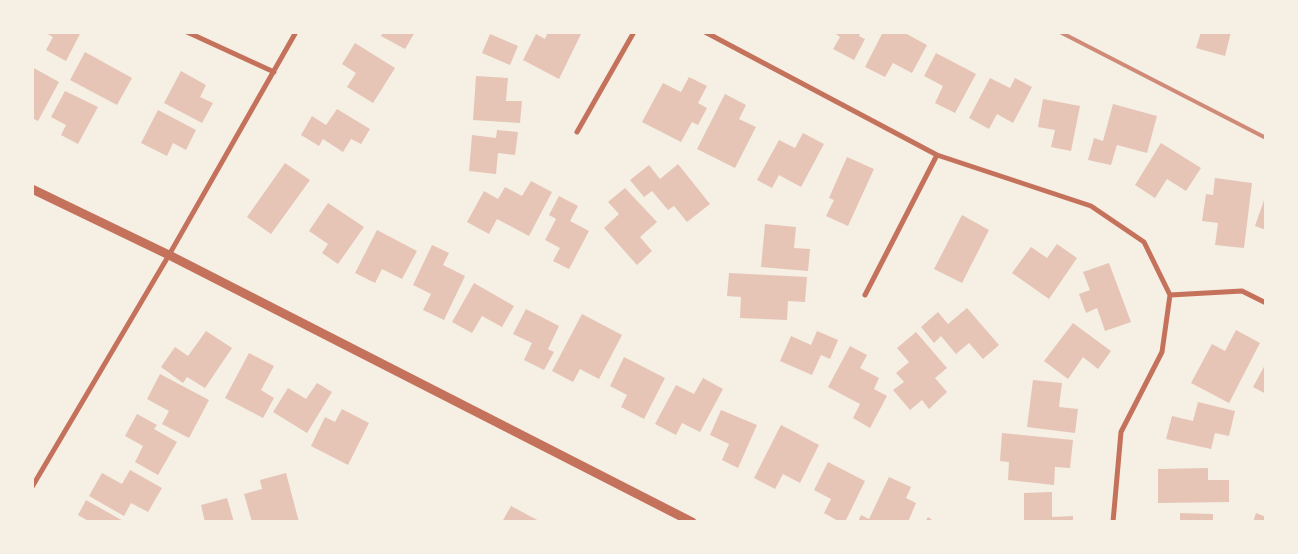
<!DOCTYPE html>
<style>
body{margin:0}
#map{position:relative;width:1298px;height:554px;overflow:hidden;background:#f6efe4;font-family:Helvetica,sans-serif}
canvas{display:block}
.frame{position:absolute;inset:0;border:34px solid #f6efe4;pointer-events:none}
</style>
<div id="map">
<canvas width="1298" height="554"></canvas>
<div class="frame"></div>
</div>
<script>
const context = document.querySelector('canvas').getContext('2d');
context.lineJoin = 'round';
function paint(path, color) { context.fillStyle = color; context.fill(path, 'evenodd'); }
const poly = rows => new Path2D(rows.map(r => 'M' + r).join(''));
function trace(path, color, width, dash) { context.strokeStyle = color; context.lineWidth = width; context.lineCap = dash ? 'butt' : 'round'; context.setLineDash(dash || []); context.stroke(path); }
const building = poly([
 [44,32,81,32,66,61,46,50,53,37],
 [383,32,415,32,405,49,381,36],
 [548,32,582,32,559,79,523,60,536,34,545,39],
 [833,32,861,32,859,36,865,39,854,60,833,49,840,37],
 [883,32,903,32,927,45,912,73,893,63,885,77,865,67],
 [1201,32,1231,32,1225,56,1196,48],
 [490,34,518,46,510,65,482,53],
 [355,43,395,68,373,103,347,87,356,73,342,64],
 [85,52,132,78,117,105,70,80],
 [936,53,976,74,955,113,935,103,943,86,924,76],
 [32,67,59,82,38,121,32,118],
 [181,71,206,85,200,97,213,103,202,123,164,103],
 [476,76,508,78,506,101,522,101,520,123,473,120],
 [689,77,707,86,698,103,707,108,698,125,692,122,681,142,642,122,663,83,681,92],
 [990,78,1010,88,1015,78,1032,87,1013,123,997,114,989,129,969,118],
 [65,91,98,107,78,144,61,135,66,125,51,117],
 [725,94,746,105,739,119,756,127,735,168,697,149],
 [1043,99,1080,106,1071,151,1051,147,1055,130,1038,127],
 [1113,104,1157,116,1147,153,1117,145,1111,165,1088,160,1094,138,1103,141],
 [337,109,370,129,361,144,351,139,343,152,323,139,319,146,301,135,312,116,326,125],
 [158,110,196,130,186,150,173,143,167,156,141,143],
 [497,130,518,132,515,155,498,153,496,174,469,171,472,135,496,138],
 [803,133,824,144,801,187,779,175,772,188,757,180,779,140,795,148],
 [1161,143,1201,168,1186,191,1167,179,1155,198,1135,185],
 [847,157,874,169,848,226,826,216,834,200,829,198],
 [285,163,310,180,271,234,247,217],
 [678,164,710,204,687,222,674,206,668,210,652,191,644,197,630,180,649,165,660,179],
 [1215,178,1252,183,1244,248,1215,245,1218,223,1202,221,1206,194,1213,195],
 [531,181,552,192,529,236,497,219,489,234,467,222,484,191,498,199,505,187,522,196],
 [625,188,657,222,640,237,652,251,637,265,604,228,619,214,608,202],
 [559,196,578,206,570,221,589,231,569,269,553,261,560,248,545,240,556,219,549,215],
 [1264,200,1266,201,1266,230,1255,226],
 [328,203,364,227,338,264,322,253,328,244,309,231],
 [962,215,989,230,962,283,934,269],
 [765,224,796,227,794,248,810,249,808,271,761,267],
 [377,230,417,251,402,279,382,269,375,283,355,273],
 [1057,244,1077,258,1049,299,1012,273,1031,247,1047,258],
 [432,245,449,253,443,265,465,276,444,320,423,310,431,294,413,285],
 [1109,263,1131,322,1105,331,1097,308,1086,313,1079,294,1090,290,1083,272],
 [729,273,807,277,805,302,788,301,787,320,740,318,741,297,727,296],
 [474,283,514,306,502,327,482,316,472,333,452,322],
 [967,308,999,345,983,359,969,343,956,354,941,336,934,343,921,327,938,312,948,324],
 [526,309,559,326,548,349,554,352,544,370,524,360,532,343,513,334],
 [582,314,622,335,599,379,580,369,573,382,552,371],
 [1073,323,1111,351,1098,369,1083,357,1068,379,1044,361],
 [1236,330,1260,343,1229,403,1191,383,1212,344,1225,351],
 [206,331,232,348,205,388,187,377,183,383,161,367,175,347,188,356],
 [817,331,838,340,830,359,821,355,812,375,780,361,791,336,811,345],
 [916,332,947,368,935,378,947,392,929,409,922,400,910,410,893,390,904,382,896,373,909,362,897,348],
 [850,346,867,355,860,368,879,378,874,389,887,396,870,428,853,418,860,404,828,387],
 [249,353,274,366,261,390,274,398,263,418,225,398],
 [624,357,665,378,644,419,621,407,627,395,610,386],
 [1266,363,1266,394,1253,387],
 [160,374,209,400,189,438,162,424,169,411,147,399],
 [703,378,723,389,700,432,682,423,676,435,655,424,676,385,694,394],
 [1033,380,1062,383,1059,407,1078,409,1075,433,1027,427],
 [317,383,332,392,307,433,273,412,288,388,306,399],
 [1198,402,1235,411,1229,436,1215,433,1211,449,1166,439,1172,416,1193,421],
 [342,409,369,423,348,465,311,446,325,417,335,422],
 [721,410,757,425,738,468,722,460,729,444,710,435],
 [137,414,157,425,154,429,177,442,158,475,135,462,143,446,125,436],
 [781,425,819,445,800,483,783,474,775,489,754,478],
 [1002,433,1073,440,1070,468,1055,467,1054,485,1008,480,1009,462,1000,461],
 [828,462,865,481,845,522,840,522,824,513,831,499,814,490],
 [1208,468,1208,480,1229,480,1229,502,1158,503,1158,469],
 [130,470,162,488,148,512,131,503,124,516,89,496,102,473,122,484],
 [286,473,299,522,252,522,244,494,262,489,260,480],
 [889,477,911,487,906,498,916,503,908,522,858,522,861,515,869,519],
 [1052,492,1052,517,1073,516,1073,522,1024,522,1024,493],
 [227,498,234,522,205,522,201,505],
 [86,500,125,522,90,522,78,515],
 [511,506,541,522,502,522],
 [1180,513,1213,514,1213,522,1180,522],
 [1256,513,1266,517,1266,522,1253,522],
 [928,517,935,522,925,522]
]);
const minor = poly([
 [187,32,274,72],
 [705,32,937,155,1091,206,1144,242,1170,295],
 [577,132,634,32],
 [865,295,937,155],
 [1170,295,1242,291,1266,303],
 [32,487,169,255,296,32],
 [1113,522,1121,432,1162,352,1170,295]
]);
const tertiary = poly([
 [32,189,169,255,692,522]
]);
const rail = poly([
 [1060,32,1266,138]
]);
paint(building, '#e6c5b7');
trace(minor, '#c5725c', 5);
trace(tertiary, '#c5725c', 9);
trace(rail, '#cf8b77', 4);
</script>
